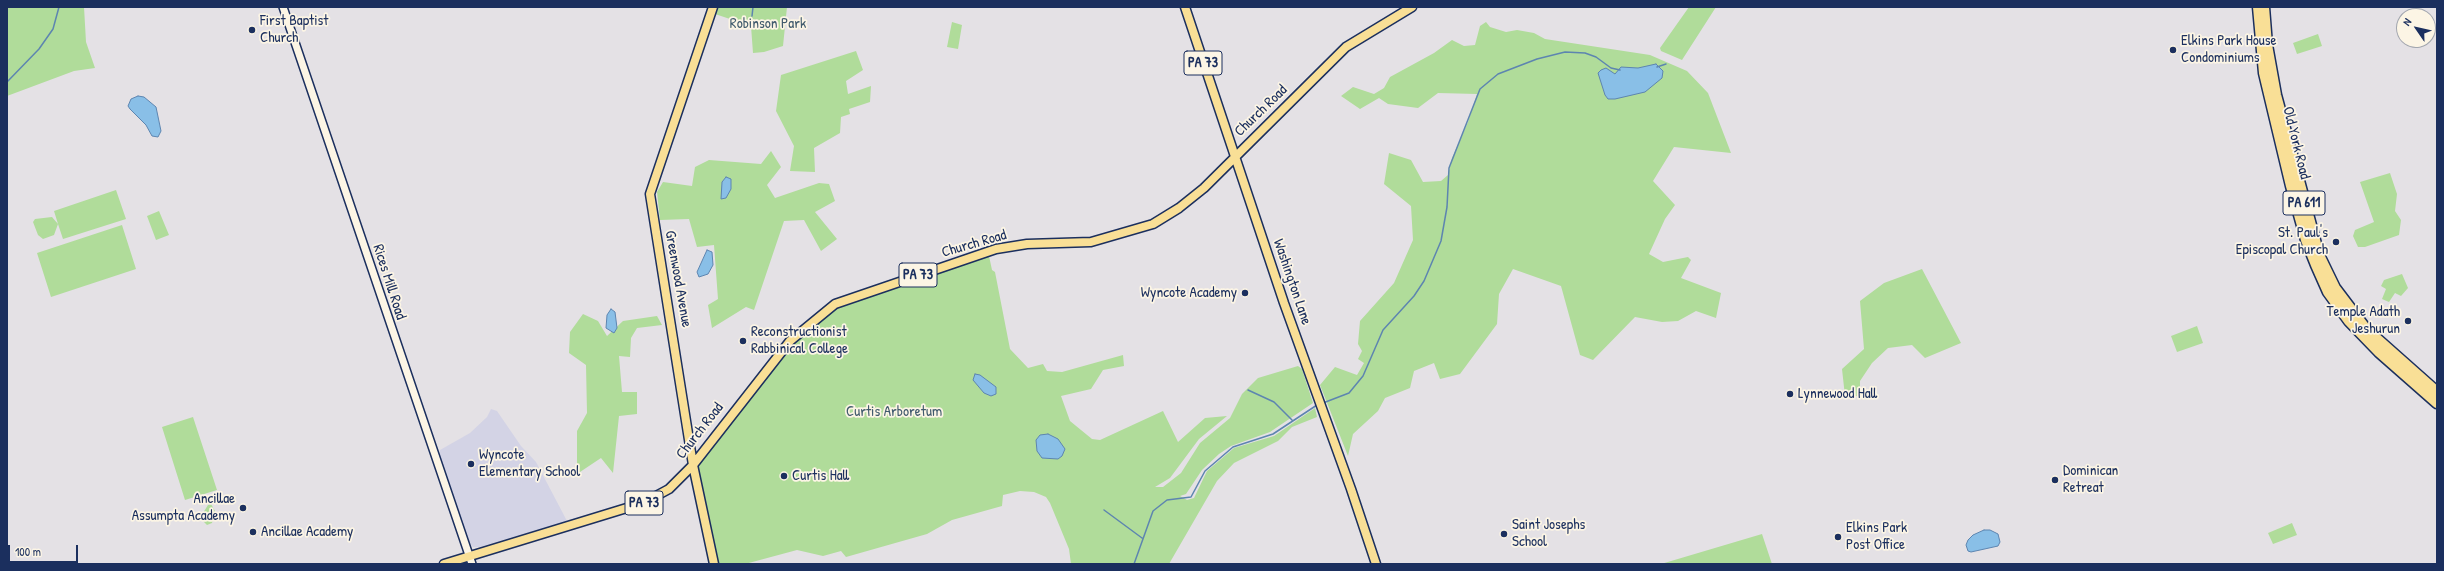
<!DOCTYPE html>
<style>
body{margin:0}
#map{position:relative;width:2444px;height:571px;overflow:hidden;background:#e4e1e5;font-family:"Patrick Hand",sans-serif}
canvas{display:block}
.frame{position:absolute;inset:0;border:8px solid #1b2f5e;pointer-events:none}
.north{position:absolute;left:2396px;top:8px;width:40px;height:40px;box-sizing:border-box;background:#fcf5e5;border:1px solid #a2a6af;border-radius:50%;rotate:304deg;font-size:11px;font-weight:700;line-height:16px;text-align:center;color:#1b2f5e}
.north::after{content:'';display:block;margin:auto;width:14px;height:18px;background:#1b2f5e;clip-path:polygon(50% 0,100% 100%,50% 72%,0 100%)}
.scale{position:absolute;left:8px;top:545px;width:70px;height:18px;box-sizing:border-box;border:2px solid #1b2f5e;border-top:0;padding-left:5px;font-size:12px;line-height:14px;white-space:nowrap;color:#1b2f5e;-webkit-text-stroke:3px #fcf5e5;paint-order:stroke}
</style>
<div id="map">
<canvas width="2444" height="571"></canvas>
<div class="frame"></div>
<div class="north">N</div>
<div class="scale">100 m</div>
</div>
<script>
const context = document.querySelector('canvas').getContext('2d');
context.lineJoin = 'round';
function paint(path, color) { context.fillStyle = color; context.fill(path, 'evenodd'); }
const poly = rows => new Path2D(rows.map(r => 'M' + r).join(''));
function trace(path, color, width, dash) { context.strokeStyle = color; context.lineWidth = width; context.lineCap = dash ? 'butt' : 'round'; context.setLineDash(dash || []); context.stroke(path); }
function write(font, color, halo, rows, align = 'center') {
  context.font = font + ' "Patrick Hand",sans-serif'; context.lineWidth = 3.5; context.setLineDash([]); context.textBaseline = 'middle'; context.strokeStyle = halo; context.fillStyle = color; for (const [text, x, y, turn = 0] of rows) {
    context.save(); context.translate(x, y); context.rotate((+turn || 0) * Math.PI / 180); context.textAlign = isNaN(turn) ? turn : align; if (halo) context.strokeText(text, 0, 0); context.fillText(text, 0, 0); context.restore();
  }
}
const built = poly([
 [491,409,497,411,521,446,536,462,567,521,480,547,473,547,470,544,439,456,440,450,470,433,487,417]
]);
const green = poly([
 [7,7,84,7,86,42,95,68,74,71,7,96],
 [717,7,787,7,783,46,764,52,753,53,751,26,715,14],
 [1689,7,1716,7,1682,60,1661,51,1660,48],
 [952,22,962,25,958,49,947,47],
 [1486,22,1490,27,1506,32,1517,30,1534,33,1545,39,1650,55,1687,71,1708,93,1731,153,1674,147,1653,181,1675,205,1665,219,1649,254,1663,262,1688,257,1691,260,1681,278,1721,293,1716,318,1696,311,1678,321,1662,322,1635,317,1593,360,1580,355,1561,286,1513,269,1499,294,1497,324,1460,374,1440,379,1434,363,1414,371,1410,388,1385,398,1378,411,1353,434,1348,456,1320,385,1335,367,1357,375,1364,363,1358,359,1362,351,1358,344,1360,321,1394,283,1413,240,1411,206,1384,184,1389,153,1411,160,1423,182,1441,181,1448,175,1452,158,1468,122,1477,94,1438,93,1418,108,1388,104,1379,98,1360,109,1341,96,1353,87,1374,94,1384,88,1390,77,1434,53,1452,40,1464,46,1475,45,1480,26],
 [2318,34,2322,46,2297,54,2293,43],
 [856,51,863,70,846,81,848,94,871,86,870,102,849,109,850,114,841,117,840,133,814,148,815,172,790,171,794,146,776,111,781,75],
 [771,151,781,167,767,185,775,198,819,183,829,184,835,201,815,212,837,239,821,251,804,220,784,221,754,310,746,307,712,328,708,305,718,299,714,245,697,247,689,219,660,220,657,192,663,182,692,186,695,167,709,160,761,164],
 [2390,173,2397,194,2395,211,2401,220,2399,235,2365,247,2358,247,2353,236,2355,230,2374,222,2360,182],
 [116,190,126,219,63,239,58,224,54,235,43,239,38,235,33,222,35,219,52,217,58,224,54,211],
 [159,211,169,235,156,240,147,216],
 [122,225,136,269,51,297,37,253],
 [989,256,992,270,995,272,1010,349,1028,368,1043,364,1047,371,1062,372,1123,355,1124,366,1103,370,1091,389,1061,396,1070,421,1092,439,1100,440,1163,411,1178,442,1205,418,1227,416,1199,439,1170,478,1155,487,1163,487,1181,473,1200,443,1230,418,1242,394,1258,378,1298,366,1302,369,1313,403,1270,432,1231,446,1219,454,1202,470,1186,494,1180,496,1187,500,1194,498,1207,471,1234,448,1274,436,1315,408,1317,417,1292,427,1278,441,1234,463,1217,481,1169,564,1071,564,1069,549,1050,503,1046,497,1034,492,1020,491,1003,495,1002,506,952,520,927,534,846,557,841,551,823,556,797,550,745,564,717,564,696,469,796,339,823,315,857,297],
 [1922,269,1961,343,1925,358,1912,345,1888,348,1872,363,1860,381,1860,396,1845,396,1842,369,1864,349,1860,301,1884,283],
 [2402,274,2408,288,2401,296,2395,293,2389,302,2382,299,2386,289,2381,286,2384,280],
 [583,314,598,321,607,336,623,321,657,316,662,325,637,328,631,338,630,357,619,356,622,392,637,392,637,414,619,416,613,473,601,458,577,474,577,431,587,413,586,365,569,353,570,332],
 [2197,326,2203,343,2177,352,2171,336],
 [193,417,217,490,185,500,162,427],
 [211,504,215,511,212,523,207,525,203,521,203,513,208,505],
 [2292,523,2297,535,2273,544,2268,533],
 [1762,534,1772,564,1661,564]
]);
const water = poly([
 [1656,64,1663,71,1662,78,1645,92,1615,99,1608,99,1605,95,1598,73,1601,70,1606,68,1615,74,1621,67,1638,68,1656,64],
 [138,96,144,97,156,107,161,131,158,137,152,136,146,125,130,109,128,106,131,99,138,96],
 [726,177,731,179,731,189,726,198,721,199,722,182,726,177],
 [707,250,712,252,713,265,708,274,699,277,697,272,707,250],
 [611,309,615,312,617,328,614,333,606,328,607,315,611,309],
 [975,374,980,375,996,387,996,394,991,396,984,393,973,380,975,374],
 [1048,434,1058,439,1065,449,1062,456,1058,459,1042,458,1037,451,1036,440,1040,435,1048,434],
 [1984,530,1990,530,1998,534,2000,542,1998,546,1971,552,1968,551,1966,545,1968,540,1973,535,1984,530]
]);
const stream = poly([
 [752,16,753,7],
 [1657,67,1666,64],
 [7,82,39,49,53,29,59,7],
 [1248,390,1274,402,1292,420],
 [1323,403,1349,393,1363,376,1383,330,1414,296,1424,281,1441,241,1447,207,1449,168,1480,89,1498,74,1537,59,1565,52,1585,53,1596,57,1611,68,1620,70],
 [1104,510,1142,538],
 [1134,564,1153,511,1167,500,1191,497,1205,471,1233,447,1273,434,1317,405]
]);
const minor = poly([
 [283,7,472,564]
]);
const major = poly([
 [713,7,650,194,693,465,714,564],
 [1185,7,1284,303,1351,489,1376,564],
 [444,564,643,503,669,489,693,465,790,341,835,304,996,249,1027,244,1091,242,1153,224,1179,208,1204,188,1346,47,1412,7]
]);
const highway = poly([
 [2258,7,2264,73,2291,186,2306,240,2316,265,2328,292,2349,321,2379,352,2437,403],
 [2264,7,2267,45,2276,95,2319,255,2335,288,2366,329,2437,392]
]);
const markers = [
 [252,30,4,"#1b2f5e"],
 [2173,50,4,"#1b2f5e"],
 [2336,242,4,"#1b2f5e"],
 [1245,293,4,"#1b2f5e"],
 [2408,321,4,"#1b2f5e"],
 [743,341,4,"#1b2f5e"],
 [1790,394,4,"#1b2f5e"],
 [471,464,4,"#1b2f5e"],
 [784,476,4,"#1b2f5e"],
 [2055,480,4,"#1b2f5e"],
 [243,508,4,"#1b2f5e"],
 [253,532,4,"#1b2f5e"],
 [1504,534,4,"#1b2f5e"],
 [1838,537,4,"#1b2f5e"]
];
const shields = [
 [1203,63,38],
 [2304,203,42],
 [918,275,38],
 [644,503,38]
];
const shieldNames = [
 ["PA 73",1203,63],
 ["PA 611",2304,203],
 ["PA 73",918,275],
 ["PA 73",644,503]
];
const poiNames = [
 ["First Baptist",260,21],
 ["Church",260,38],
 ["Elkins Park House",2181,41],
 ["Condominiums",2181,58],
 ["St. Paul's",2328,233,"right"],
 ["Episcopal Church",2328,250,"right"],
 ["Wyncote Academy",1237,293,"right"],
 ["Temple Adath",2400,312,"right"],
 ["Jeshurun",2400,329,"right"],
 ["Reconstructionist",751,332],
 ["Rabbinical College",751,349],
 ["Lynnewood Hall",1798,394],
 ["Wyncote",479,455],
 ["Elementary School",479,472],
 ["Dominican",2063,471],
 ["Retreat",2063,488],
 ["Curtis Hall",792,476],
 ["Ancillae",235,499,"right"],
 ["Assumpta Academy",235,516,"right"],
 ["Saint Josephs",1512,525],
 ["School",1512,542],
 ["Elkins Park",1846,528],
 ["Post Office",1846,545],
 ["Ancillae Academy",261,532]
];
const parkNames = [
 ["Robinson Park",768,24],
 ["Curtis Arboretum",894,412]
];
const streetNames = [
 ["Church Road",1261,111,-44],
 ["Old York Road",2296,143,76],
 ["Church Road",974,244,-16],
 ["Greenwood Avenue",678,279,80],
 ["Rices Mill Road",389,282,72],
 ["Washington Lane",1292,282,71],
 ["Church Road",700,431,-52]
];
paint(built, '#d3d3e5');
paint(green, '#b0dc9a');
paint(water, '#89bfe7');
trace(water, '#5d85b0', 1);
trace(stream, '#5d85b0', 1.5);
trace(minor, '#1b2f5e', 10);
trace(major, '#1b2f5e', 11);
trace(highway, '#1b2f5e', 13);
trace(minor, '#fcf5e5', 7);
trace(major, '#f9df96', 8);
trace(highway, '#f9df96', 10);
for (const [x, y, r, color] of markers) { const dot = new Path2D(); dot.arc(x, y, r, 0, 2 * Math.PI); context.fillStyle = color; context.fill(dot); trace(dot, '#fcf5e5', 1.5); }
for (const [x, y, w] of shields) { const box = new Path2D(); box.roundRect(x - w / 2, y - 12, w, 24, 3); context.fillStyle = '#fcf5e5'; context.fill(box); trace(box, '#1b2f5e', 1); }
write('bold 14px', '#1b2f5e', null, shieldNames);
write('15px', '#1b2f5e', '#fcf5e5', poiNames, 'left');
write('15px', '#405a6d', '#fcf5e5', parkNames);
write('15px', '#1b2f5e', '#fcf5e5', streetNames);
</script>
